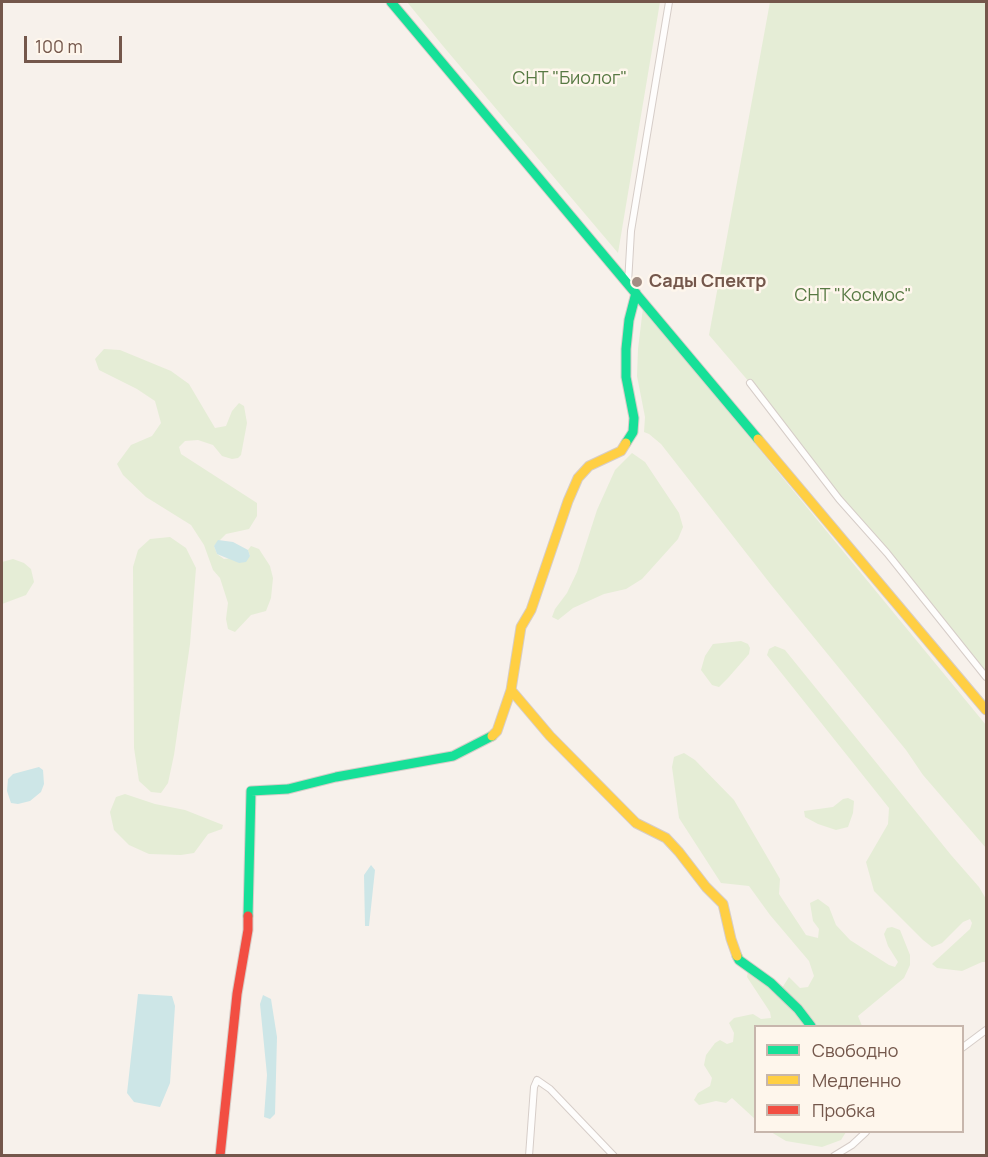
<!DOCTYPE html>
<meta charset="utf-8">
<style>
body{margin:0}
#map{position:relative;width:988px;height:1157px;overflow:hidden;background:#f7f1eb;font-family:Manrope,sans-serif}
canvas{display:block}
.frame{position:absolute;inset:0;border:3px solid #74574b;pointer-events:none}
.legend{position:absolute;left:754px;top:1025px;width:210px;height:108px;box-sizing:border-box;background:#fef6ec;border:2px solid #c7b6ac;margin:0;padding:8px 10px;list-style:none;font-size:18px;color:#74574b}
.legend li{display:flex;align-items:center;gap:12px;height:30px}
.legend b{width:30px;border:2px solid #c7b6ac}
.scale{position:absolute;left:24px;top:36px;width:98px;height:27px;box-sizing:border-box;border:3px solid #74574b;border-top:0;padding-left:8px;font-size:18px;line-height:21px;white-space:nowrap;color:#74574b;-webkit-text-stroke:4px #fef6ec;paint-order:stroke}
</style>
<div id="map">
<canvas width="988" height="1157"></canvas>
<div class="frame"></div>
<ul class="legend">
<li><b style="height:8px;background:#16e098"></b>Свободно</li>
<li><b style="height:8px;background:#ffcf43"></b>Медленно</li>
<li><b style="height:8px;background:#f24e42"></b>Пробка</li>
</ul>
<div class="scale">100 m</div>
</div>
<script>
const context = document.querySelector('canvas').getContext('2d');
context.lineJoin = 'round';
function paint(path, color) { context.fillStyle = color; context.fill(path, 'evenodd'); }
const poly = rows => new Path2D(rows.map(r => 'M' + r).join(''));
function trace(path, color, width, dash) { context.strokeStyle = color; context.lineWidth = width; context.lineCap = dash ? 'butt' : 'round'; context.setLineDash(dash || []); context.stroke(path); }
function write(font, color, halo, rows, align = 'center') {
  context.font = font + ' Manrope,sans-serif'; context.lineWidth = 5; context.setLineDash([]); context.textBaseline = 'middle'; context.strokeStyle = halo; context.fillStyle = color; for (const [text, x, y, turn = 0] of rows) {
    context.save(); context.translate(x, y); context.rotate((+turn || 0) * Math.PI / 180); context.textAlign = isNaN(turn) ? turn : align; if (halo) context.strokeText(text, 0, 0); context.fillText(text, 0, 0); context.restore();
  }
}
const green = poly([
 [407,2,660,2,618,253,443,46],
 [770,2,986,2,986,677,839,499,750,383,709,335],
 [643,308,986,725,986,848,923,775,906,750,772,586,661,444,649,434,644,432,645,417,637,376,638,349],
 [104,349,120,350,171,371,189,384,215,428,226,426,232,411,239,403,244,406,247,423,241,455,238,458,232,459,222,456,213,445,198,440,185,441,179,447,181,454,257,503,257,516,249,529,226,534,214,546,217,554,224,559,250,556,248,550,251,546,259,549,270,566,273,578,271,598,266,611,251,615,235,632,228,629,226,619,228,603,220,578,213,570,204,545,191,525,146,497,123,475,117,464,131,445,152,436,161,423,155,401,137,389,99,370,95,359],
 [632,453,645,462,679,513,683,527,678,539,642,579,626,589,604,594,573,608,558,620,552,617,555,609,567,593,577,572,597,510,615,470],
 [170,537,186,548,196,568,190,644,174,755,168,783,161,793,151,792,139,781,134,748,133,567,138,550,150,539],
 [13,559,24,563,31,569,34,582,26,595,2,604,2,562],
 [741,641,748,644,750,648,749,654,728,678,719,687,712,685,701,670,705,656,713,644],
 [775,646,785,650,951,855,979,887,986,899,986,962,982,962,962,971,937,968,932,964,970,929,972,923,970,919,963,922,942,943,932,947,923,940,874,891,866,862,888,824,889,808,767,655,769,649],
 [684,753,695,760,734,800,780,879,779,894,806,935,818,938,819,929,813,921,810,903,818,899,829,907,836,925,850,940,889,965,895,967,898,962,888,946,884,934,887,928,892,927,900,930,910,955,910,965,904,978,858,1016,862,1026,756,1026,755,1119,732,1098,726,1103,716,1101,699,1105,694,1100,698,1093,710,1086,712,1078,704,1065,706,1055,715,1043,720,1040,727,1044,733,1042,734,1033,729,1023,734,1018,753,1014,761,1019,771,1018,770,1012,747,977,748,971,782,988,789,977,800,988,808,987,814,976,809,961,770,915,749,886,721,883,679,818,672,767,674,757],
 [125,794,155,804,185,810,223,825,222,829,208,834,194,853,181,855,149,854,129,845,114,830,110,812,116,797],
 [848,798,854,801,853,813,848,827,836,830,818,824,805,817,804,811,833,807,843,799],
 [771,1132,846,1132,841,1140,822,1147,786,1141]
]);
const water = poly([
 [218,540,233,542,248,550,250,556,246,562,239,563,217,554,214,546],
 [39,767,43,770,44,784,41,792,30,801,18,804,11,803,7,791,8,779,13,774],
 [371,865,375,870,369,926,365,926,364,875],
 [138,994,172,996,175,1006,170,1083,160,1107,134,1102,127,1093],
 [263,995,271,999,277,1037,275,1114,270,1119,264,1117,267,1075,260,1004]
]);
const street = poly([
 [628,283,631,231,669,2],
 [750,383,839,499,887,553,986,677],
 [962,1048,986,1030],
 [529,1156,534,1087,537,1080,550,1089,614,1156],
 [834,1156,852,1145,866,1132]
]);
const fast = poly([
 [391,2,758,439],
 [626,443,633,432,634,418,626,377,626,349,629,320,636,293],
 [248,916,251,791,288,789,336,777,453,756,492,736],
 [737,956,739,960,771,983,798,1009,811,1026]
]);
const slow = poly([
 [758,439,986,710],
 [511,690,550,736,636,823,666,838,679,852,706,887,723,904,731,939,737,956],
 [492,736,497,731,511,690,521,627,531,610,568,501,578,478,589,466,621,451,626,443]
]);
const jam = poly([
 [220,1156,237,994,248,930,248,916]
]);
const markers = [
 [637,282,6,"#a28d83"]
];
const parkNames = [
 ["СНТ \"Биолог\"",570,79],
 ["СНТ \"Космос\"",853,296]
];
const poiNames = [
 ["Сады Спектр",649,282]
];
paint(green, '#e5edd6');
paint(water, '#cde6e7');
trace(street, '#d6cdc8', 8);
trace(fast, '#d6cdc8', 11);
trace(slow, '#d6cdc8', 11);
trace(jam, '#d6cdc8', 11);
trace(street, '#fefdfc', 6);
trace(fast, '#16e098', 9);
trace(slow, '#ffcf43', 9);
trace(jam, '#f24e42', 9);
for (const [x, y, r, color] of markers) { const dot = new Path2D(); dot.arc(x, y, r, 0, 2 * Math.PI); context.fillStyle = color; context.fill(dot); trace(dot, '#fef6ec', 2); }
write('18px', '#577943', '#fef6ec', parkNames);
write('bold 18px', '#74574b', '#fef6ec', poiNames, 'left');
</script>
